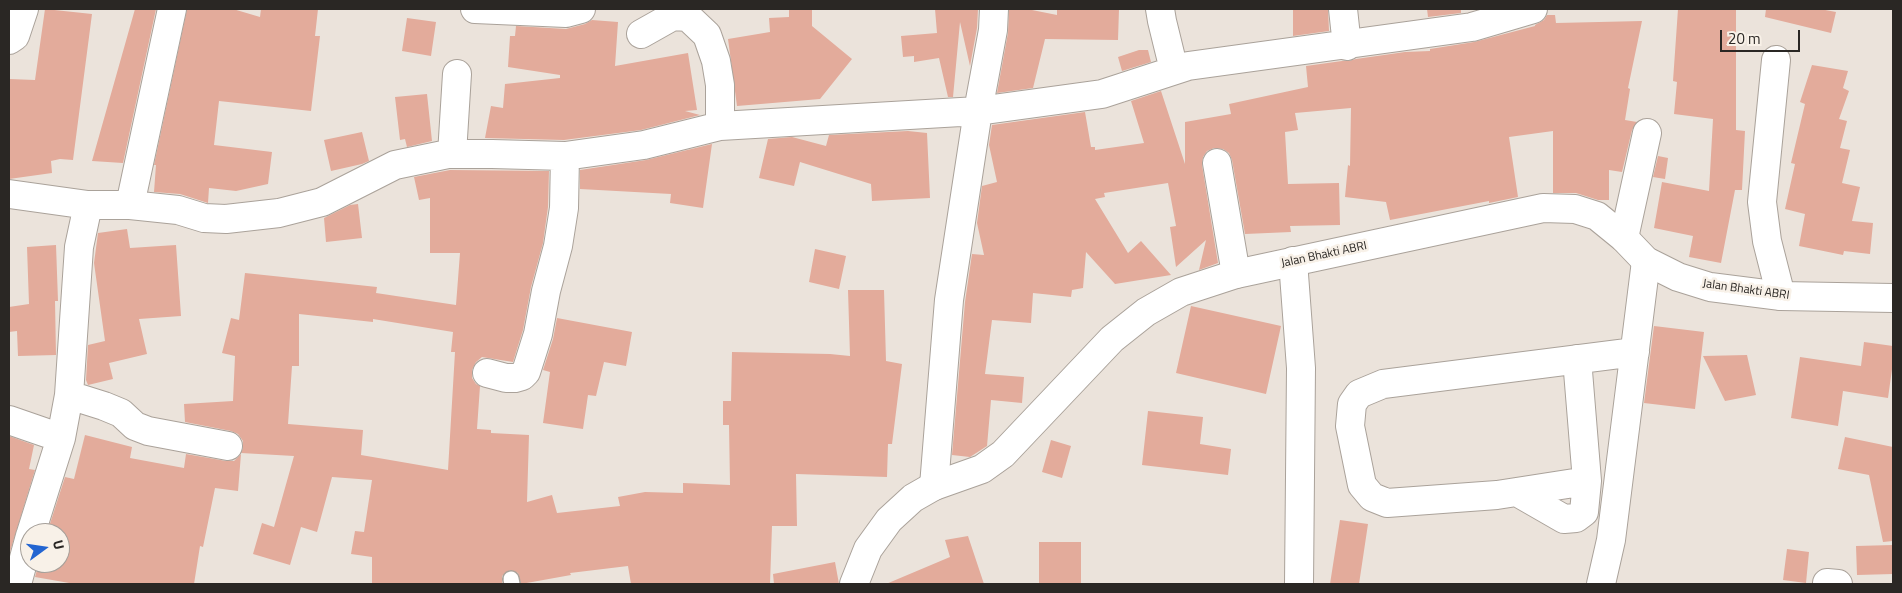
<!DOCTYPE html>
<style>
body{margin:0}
#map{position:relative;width:1902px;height:593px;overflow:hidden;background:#ebe3db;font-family:"Titillium Web",sans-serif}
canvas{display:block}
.frame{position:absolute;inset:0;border:10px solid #2a2724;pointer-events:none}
.north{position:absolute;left:20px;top:523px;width:50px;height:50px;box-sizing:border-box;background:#f8f1e8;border:1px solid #a6a09a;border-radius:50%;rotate:76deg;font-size:14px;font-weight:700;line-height:20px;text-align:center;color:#2a2724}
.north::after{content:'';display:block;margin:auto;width:18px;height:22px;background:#2365d1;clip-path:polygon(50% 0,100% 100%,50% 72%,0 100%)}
.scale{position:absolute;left:1720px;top:30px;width:80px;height:22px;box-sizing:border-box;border:2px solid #2a2724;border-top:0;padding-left:6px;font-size:15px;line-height:18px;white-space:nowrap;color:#2a2724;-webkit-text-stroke:4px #f8f1e8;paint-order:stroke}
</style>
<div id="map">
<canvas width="1902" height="593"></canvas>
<div class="frame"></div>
<div class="north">U</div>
<div class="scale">20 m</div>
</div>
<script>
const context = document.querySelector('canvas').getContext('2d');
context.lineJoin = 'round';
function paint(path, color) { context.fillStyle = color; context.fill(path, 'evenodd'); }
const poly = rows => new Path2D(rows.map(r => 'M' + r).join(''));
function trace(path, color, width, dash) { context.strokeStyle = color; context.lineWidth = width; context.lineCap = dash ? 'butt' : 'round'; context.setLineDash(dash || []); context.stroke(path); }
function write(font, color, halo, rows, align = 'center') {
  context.font = font + ' "Titillium Web",sans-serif'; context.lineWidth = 5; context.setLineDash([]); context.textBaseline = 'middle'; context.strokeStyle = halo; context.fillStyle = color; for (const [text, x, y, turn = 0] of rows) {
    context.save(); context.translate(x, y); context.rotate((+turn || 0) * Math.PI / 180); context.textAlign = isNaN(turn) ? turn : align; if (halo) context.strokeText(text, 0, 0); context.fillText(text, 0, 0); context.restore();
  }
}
const building = poly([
 [45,9,92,14,73,160,60,159,51,161,52,173,9,179,9,79,35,80],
 [135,9,156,9,123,163,92,161],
 [187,9,233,9,260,17,261,9,318,9,315,36,320,36,311,111,219,101,214,145,272,152,268,184,236,191,209,188,208,203,180,194,154,192,156,165,154,165],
 [789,9,812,9,812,26,852,59,820,99,737,106,728,39,770,32,769,18,789,17],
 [935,9,978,9,977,28,970,66,960,22,953,97,948,97,939,58,914,62,914,56,903,57,901,36,937,33],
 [1009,9,1027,9,1057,15,1057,9,1119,9,1118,40,1045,39,1033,88,997,93,1008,33],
 [1293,9,1328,9,1329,31,1293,36],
 [1427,9,1461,9,1461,13,1428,17],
 [1678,9,1736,9,1736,130,1745,131,1742,190,1735,190,1721,263,1689,257,1693,236,1654,228,1662,182,1709,191,1713,119,1674,114,1677,82,1673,81],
 [1766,9,1820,9,1836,12,1831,33,1765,17],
 [1547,15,1555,15,1556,23,1642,21,1628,88,1630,89,1625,120,1637,122,1632,130,1622,172,1609,170,1609,200,1598,200,1576,193,1553,193,1553,131,1509,137,1518,197,1489,203,1489,201,1390,220,1386,202,1345,197,1348,165,1350,166,1351,108,1295,113,1298,130,1285,132,1288,184,1339,183,1340,225,1290,226,1291,232,1245,234,1232,160,1229,153,1223,149,1214,148,1207,151,1203,157,1202,165,1218,263,1199,270,1206,240,1176,267,1170,227,1176,226,1168,183,1104,193,1105,197,1095,199,1128,253,1141,241,1171,275,1115,284,1086,252,1083,288,1072,290,1071,297,1033,293,1031,323,992,320,985,374,1024,377,1022,403,991,400,987,446,970,457,952,455,965,302,972,254,984,255,977,223,982,186,997,182,989,145,992,125,1085,112,1091,147,1095,147,1095,150,1144,143,1131,101,1161,91,1185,164,1185,122,1231,114,1229,104,1308,87,1306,66,1342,61,1349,61,1356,59,1405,52,1430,51,1430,49,1474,42,1535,26,1535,25,1544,20],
 [407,18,436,22,431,56,402,51],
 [592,20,618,22,615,66,688,53,697,110,685,111,700,115,641,130,564,140,485,138,491,106,503,108,505,84,560,78,560,75,508,67,510,36,515,36,516,26,566,29,585,24],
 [1139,50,1148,50,1151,62,1122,71,1118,57],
 [1812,65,1848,71,1843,88,1849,91,1839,119,1847,121,1840,148,1850,150,1842,183,1860,187,1852,221,1873,223,1870,254,1844,251,1843,255,1799,246,1805,214,1785,209,1795,164,1791,163,1805,104,1800,102],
 [427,94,432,141,407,147,405,139,400,140,395,97],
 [908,131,927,133,930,198,872,201,871,184,800,162,794,186,759,178,768,139,792,137,826,146,829,135],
 [362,132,369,161,362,164,331,171,324,140],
 [712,144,703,208,670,203,671,194,580,189,580,170,646,160],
 [1658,156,1668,158,1665,179,1653,177],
 [450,170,549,171,548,207,543,243,531,287,523,330,513,362,482,357,476,362,472,370,472,378,476,384,480,386,477,429,491,430,491,433,529,435,527,502,552,495,557,513,620,506,618,497,645,492,683,493,683,483,730,485,729,425,723,425,723,401,731,401,732,352,830,354,850,356,848,290,884,290,886,361,902,364,892,444,888,444,887,477,796,474,797,526,772,526,770,584,631,584,628,566,570,573,571,575,521,584,518,573,510,570,502,576,502,584,372,584,372,557,351,554,355,531,364,532,372,480,332,477,317,532,301,527,290,565,253,554,262,523,274,527,294,456,241,453,243,448,243,441,238,434,231,431,185,422,184,404,233,401,235,356,222,353,231,318,239,320,245,273,377,287,376,293,456,305,460,253,430,253,430,198,419,200,414,177],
 [299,314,373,322,373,319,453,332,451,352,455,352,448,470,361,455,363,430,288,424,292,366,299,366],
 [358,204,362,238,326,242,324,218,350,205],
 [127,229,130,248,176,245,181,316,139,319,147,354,109,363,113,379,88,385,86,380,88,345,105,341,94,263,98,233],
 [56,245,58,301,55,301,56,355,18,356,17,331,9,332,9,307,29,304,27,247],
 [815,249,846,256,839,289,809,282],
 [1191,306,1281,326,1266,394,1176,373],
 [557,318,632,332,626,366,604,362,596,396,588,395,583,429,543,423,550,372,543,370,553,339],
 [1654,326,1704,332,1695,409,1644,403],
 [1864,342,1893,346,1893,362,1888,398,1843,391,1838,426,1791,418,1800,357,1861,366],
 [1747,355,1756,395,1725,401,1703,356],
 [1148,411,1203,417,1200,444,1231,449,1228,475,1142,465],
 [85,435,132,447,130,458,184,468,186,454,226,461,234,461,241,454,238,491,215,488,203,547,200,546,194,584,75,584,35,577,39,563,60,563,60,533,47,533,65,477,74,479],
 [9,436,34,445,29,469,35,470,9,555],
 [1845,437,1893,447,1893,541,1883,542,1869,475,1838,469],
 [1051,440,1071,446,1062,478,1042,472],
 [1340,520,1368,524,1359,584,1330,584],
 [968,536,984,584,886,584,950,557,945,540],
 [1039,542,1081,542,1081,584,1039,584],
 [1893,545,1893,574,1857,575,1856,546],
 [1787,549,1809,552,1806,583,1783,580],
 [835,562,839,584,774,584,773,574]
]);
const lane = poly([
 [511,579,512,584]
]);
const street = poly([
 [475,9,566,13,581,9],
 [1160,9,1162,21,1174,70],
 [1343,9,1347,46],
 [641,34,673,16,688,17,707,35,716,61,720,85,720,126],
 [9,40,15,36,24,9],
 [1776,60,1762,202,1767,241,1781,296],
 [452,154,457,74],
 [1217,163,1236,274],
 [9,194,88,205,130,205,178,210,204,218,226,219,279,213,322,202,395,165,448,154,492,154,565,156,644,145,720,126,978,111,1102,94,1188,66,1472,27,1533,9],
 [130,205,172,9],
 [1624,238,1647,133],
 [1293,261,1301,368,1299,584],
 [487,373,506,378,515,378,522,376,526,372,538,334,546,291,558,246,564,208,565,156],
 [69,395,104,406,121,413,135,426,148,431,228,446],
 [9,420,61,438],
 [1587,481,1497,495,1387,503,1372,497,1362,485,1350,426,1352,404,1359,394,1383,384,1635,352],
 [934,486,949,300,978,111,993,30,994,9],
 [1517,492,1564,519,1576,518,1584,512,1587,481,1577,359],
 [31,533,61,438,69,395,79,247,88,205],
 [1827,583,1838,584],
 [17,584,30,536],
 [1601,584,1611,540,1646,261]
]);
const secondary = poly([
 [854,584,868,549,889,520,913,498,934,486,982,469,1003,454,1112,339,1146,312,1181,292,1236,274,1543,208,1575,209,1597,216,1624,238,1646,261,1678,277,1710,287,1781,296,1893,298]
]);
const streetNames = [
 ["Jalan Bhakti ABRI",1324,255,-12],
 ["Jalan Bhakti ABRI",1746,290,8]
];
paint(building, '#e3ab9b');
trace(lane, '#aaa29a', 18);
trace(street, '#aaa29a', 30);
trace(secondary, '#aaa29a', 30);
trace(lane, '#fff', 15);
trace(street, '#fff', 28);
trace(secondary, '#fff', 28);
write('12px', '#2a2724', '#f8f1e8', streetNames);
</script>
